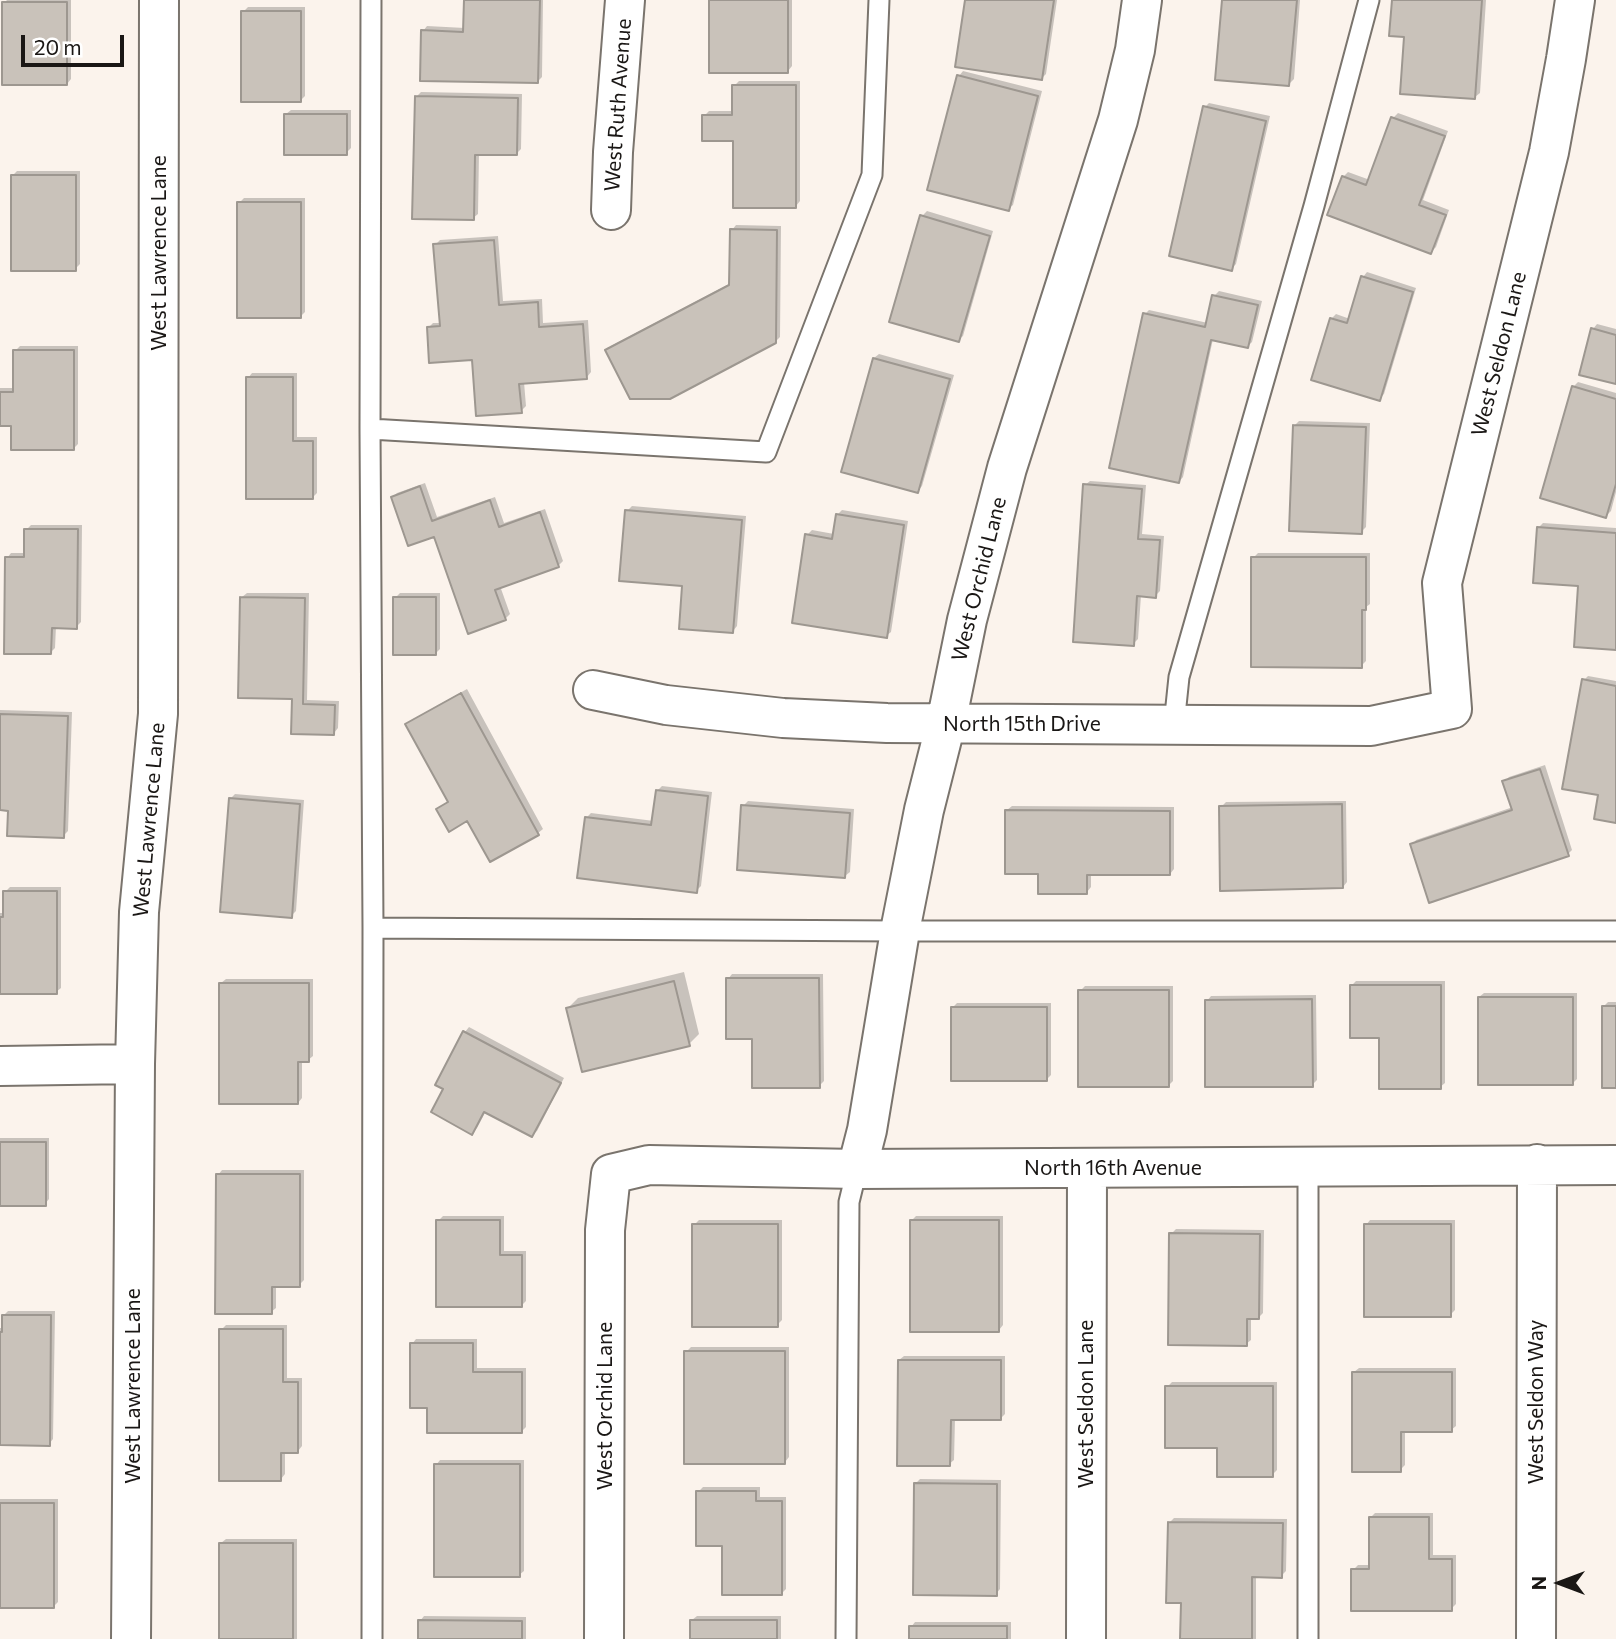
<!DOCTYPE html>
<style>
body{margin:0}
#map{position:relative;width:1616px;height:1639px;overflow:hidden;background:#fbf3ec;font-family:Commissioner,sans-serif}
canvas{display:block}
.north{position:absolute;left:1525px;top:1548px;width:70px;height:70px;-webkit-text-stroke:5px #fff;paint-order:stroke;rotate:270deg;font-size:19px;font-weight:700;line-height:28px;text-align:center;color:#1a1715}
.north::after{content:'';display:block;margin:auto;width:24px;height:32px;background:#1a1715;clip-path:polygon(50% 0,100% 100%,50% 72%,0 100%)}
.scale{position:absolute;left:21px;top:35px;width:103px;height:32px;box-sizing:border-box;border:4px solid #1a1715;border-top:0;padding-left:9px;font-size:21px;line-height:24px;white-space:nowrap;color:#1a1715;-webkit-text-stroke:5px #fff;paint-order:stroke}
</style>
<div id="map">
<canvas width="1616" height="1639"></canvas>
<div class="north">N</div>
<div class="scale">20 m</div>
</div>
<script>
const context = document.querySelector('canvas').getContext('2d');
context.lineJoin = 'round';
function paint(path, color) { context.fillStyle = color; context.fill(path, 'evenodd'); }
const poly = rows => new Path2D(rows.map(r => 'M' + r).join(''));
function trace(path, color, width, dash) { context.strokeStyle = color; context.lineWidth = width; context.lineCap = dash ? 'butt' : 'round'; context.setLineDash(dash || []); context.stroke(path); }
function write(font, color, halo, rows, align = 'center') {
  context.font = font + ' Commissioner,sans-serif'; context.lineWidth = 7; context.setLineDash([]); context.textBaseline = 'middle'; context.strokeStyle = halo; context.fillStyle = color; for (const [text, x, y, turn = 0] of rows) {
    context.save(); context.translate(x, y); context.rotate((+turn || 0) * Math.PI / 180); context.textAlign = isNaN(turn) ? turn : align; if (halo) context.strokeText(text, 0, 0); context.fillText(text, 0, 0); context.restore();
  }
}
const shadow = poly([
 [7,0,71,0,71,79,67,84,4,3],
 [466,0,543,0,542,77,537,82,423,31,427,26,465,28],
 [711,0,792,0,792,66,788,71],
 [967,0,1057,0,1046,74,1042,78],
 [1224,0,1300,0,1294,79,1289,84],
 [1393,0,1486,0,1480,93,1475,97,1406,35],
 [248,7,305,7,305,96,301,100,243,12],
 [963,71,1042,91,1013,205,1008,209,959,76],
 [739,81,800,81,800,201,796,206,735,139,704,116,709,111,734,111,734,86],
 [421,92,522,94,521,149,516,154,479,153,478,214,473,218,416,97],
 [1209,103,1270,116,1236,264,1231,269,1205,107],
 [291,110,351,110,351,148,346,153,286,114],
 [1398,113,1448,131,1423,200,1449,210,1436,247,1431,252,1343,177,1348,172,1370,180,1393,118],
 [17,171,80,171,80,264,75,269,12,176],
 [244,198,305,198,305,312,301,316,239,203],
 [927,211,993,231,963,336,958,340,922,216],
 [736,225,781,226,780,337,775,342,607,350,611,346,731,283,732,230],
 [498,236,503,301,542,299,543,323,588,320,591,372,587,377,524,382,526,406,521,411,474,358,428,328,433,323,441,323,435,245,440,240],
 [1367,272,1416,288,1384,394,1379,399,1331,319,1336,314,1350,319,1363,277],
 [1219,291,1262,301,1252,342,1248,346,1213,339,1183,477,1179,482,1145,314,1149,310,1208,323,1214,296],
 [1597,324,1616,329,1616,382,1593,329],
 [20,346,78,346,78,444,73,449,12,424,0,424,0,388,15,388,15,351],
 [879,354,954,375,922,486,918,491,844,470,874,358],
 [252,373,297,373,297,437,317,437,317,493,312,498,248,378],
 [1578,382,1616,393,1616,492,1611,511,1606,516,1573,387],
 [1299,421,1370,423,1366,527,1361,532,1295,425],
 [1090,481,1146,485,1142,534,1164,536,1160,591,1155,596,1141,595,1138,639,1133,644,1085,485],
 [425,483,437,517,495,497,504,523,545,509,563,561,558,566,500,586,510,614,505,619,435,534,393,497,397,493],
 [632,506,746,516,737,626,733,631,684,584,627,511],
 [842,510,908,521,891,632,886,636,807,535,812,530,834,534,837,515],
 [1543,523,1616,528,1616,648,1580,584,1538,528],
 [31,525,82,525,81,622,76,627,56,626,55,648,51,652,7,558,11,553,26,553,26,530],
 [1258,553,1370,553,1370,604,1366,607,1366,661,1361,666,1253,558],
 [247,593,309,593,307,700,339,701,338,728,334,733,293,697,242,597],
 [400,593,440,593,440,649,436,653,395,598],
 [1588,676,1616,681,1616,821,1600,794,1584,680],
 [467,689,543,829,538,833,491,860,468,819,438,809,449,801,408,724,412,720],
 [0,710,72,712,68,831,63,836,10,809,0,809],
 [1545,765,1572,850,1568,854,1412,845,1416,840,1513,807,1504,782,1509,777],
 [662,786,712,792,701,886,696,891,586,818,591,813,654,821,658,790],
 [235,794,304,800,296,911,291,916,230,799],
 [748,801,854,809,850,872,845,876,743,806],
 [1346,801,1347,882,1343,887,1221,807,1226,802],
 [1012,806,1174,807,1174,869,1170,874,1091,874,1091,887,1087,892,1039,873,1007,810],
 [10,887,61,887,61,988,56,992,0,992,0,913,5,913,5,892],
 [684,972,699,1034,689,1044,568,1008,578,998],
 [732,974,823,974,824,1081,819,1086,753,1037,728,979],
 [226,979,313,979,313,1056,308,1060,302,1060,302,1098,298,1103,221,983],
 [1356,981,1445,981,1445,1083,1440,1087,1381,1036,1351,986],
 [1085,986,1173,986,1173,1081,1169,1085,1080,991],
 [1484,993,1577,993,1577,1079,1573,1083,1479,997],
 [1316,995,1317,1080,1312,1085,1207,1001,1211,996],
 [1608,1002,1616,1002,1616,1086,1604,1006],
 [957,1003,1051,1003,1051,1075,1046,1080,952,1008],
 [469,1027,564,1078,537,1131,532,1135,486,1111,477,1128,472,1132,445,1088,437,1084,465,1032],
 [0,1138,49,1138,49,1199,45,1204,0,1204],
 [222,1170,304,1170,304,1280,299,1285,276,1285,276,1308,271,1312,218,1175],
 [443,1216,504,1216,504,1251,526,1251,526,1301,521,1306,438,1221],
 [916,1216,1003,1216,1003,1325,999,1330,911,1221],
 [699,1220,782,1220,782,1320,777,1325,694,1225],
 [1370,1220,1455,1220,1455,1310,1450,1315,1366,1225],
 [1176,1229,1264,1230,1263,1313,1258,1318,1251,1318,1251,1340,1246,1344,1171,1234],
 [8,1311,55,1311,53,1439,49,1444,0,1444,0,1328,4,1328,4,1315],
 [226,1325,287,1325,287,1378,302,1378,302,1446,298,1451,285,1451,285,1474,281,1479,221,1330],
 [416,1339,477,1339,477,1368,526,1368,526,1427,521,1432,428,1406,412,1344],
 [691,1347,789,1347,789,1457,785,1462,686,1352],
 [904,1356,1005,1356,1005,1414,1000,1419,955,1419,954,1460,949,1464,899,1360],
 [1359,1368,1456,1368,1456,1426,1451,1430,1405,1430,1405,1465,1400,1470,1354,1372],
 [1172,1382,1277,1382,1277,1470,1272,1475,1219,1446,1167,1387],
 [440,1460,524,1460,524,1571,519,1575,436,1465],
 [920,1479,1001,1480,1000,1589,996,1594,915,1484],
 [703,1487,760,1487,760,1497,786,1497,786,1589,781,1594,724,1545,698,1492],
 [0,1499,58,1499,58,1602,53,1607,0,1607],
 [1375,1513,1433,1513,1433,1555,1456,1555,1456,1604,1451,1609,1353,1570,1358,1565,1371,1565,1371,1517],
 [1174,1518,1287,1519,1286,1571,1281,1576,1256,1575,1256,1639,1182,1639,1183,1602,1169,1523],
 [226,1539,297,1539,297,1639,221,1639,221,1543],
 [424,1616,526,1617,526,1639,420,1639,420,1621],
 [697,1616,781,1616,781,1639,692,1639,692,1620],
 [915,1622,1011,1622,1011,1639,911,1639,911,1627]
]);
const building = poly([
 [464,0,540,0,538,83,420,81,421,30,463,32,464,0],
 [709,0,788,0,788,73,709,73,709,0],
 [965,0,1054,0,1042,80,955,67,965,0],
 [1222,0,1297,0,1289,86,1215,80,1222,0],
 [1392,0,1482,0,1475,99,1400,94,1404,37,1389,36,1392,0],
 [2,2,67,2,67,85,2,85,2,2],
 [241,11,301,11,301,102,241,102,241,11],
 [957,75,1038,96,1009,211,927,190,957,75],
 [732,85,796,85,796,208,733,208,733,141,702,141,702,115,732,115,732,85],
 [415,96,518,98,517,155,475,155,474,220,412,219,415,96],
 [1203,106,1266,121,1232,271,1169,256,1203,106],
 [284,114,347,114,347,155,284,155,284,114],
 [1391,117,1445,136,1419,205,1446,215,1431,254,1327,215,1342,176,1366,185,1391,117],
 [11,175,76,175,76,271,11,271,11,175],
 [237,202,301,202,301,318,237,318,237,202],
 [920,215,990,236,959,342,889,322,920,215],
 [730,229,777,230,776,343,670,399,630,399,605,350,729,285,730,229],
 [494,240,499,305,538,302,539,327,583,324,587,379,519,384,522,413,476,416,472,360,429,363,427,327,440,326,433,244,494,240],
 [1361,276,1413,292,1380,401,1311,380,1330,318,1347,323,1361,276],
 [1212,295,1258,305,1248,348,1211,340,1179,483,1109,468,1143,313,1205,327,1212,295],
 [1591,328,1616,335,1616,384,1579,375,1591,328],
 [13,350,74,350,74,450,11,450,11,426,0,426,0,392,13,392,13,350],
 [873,358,950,379,918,493,841,472,873,358],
 [246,377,293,377,293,441,313,441,313,499,246,499,246,377],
 [1572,386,1616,399,1616,484,1606,518,1540,498,1572,386],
 [1293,425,1366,427,1362,534,1289,531,1293,425],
 [1083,484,1142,489,1138,539,1160,540,1156,598,1137,596,1134,646,1073,642,1083,484],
 [420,486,432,521,490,500,499,527,540,512,559,567,495,590,506,620,468,634,434,537,408,546,391,497,420,486],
 [625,510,742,520,733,633,679,629,682,586,619,581,625,510],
 [836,514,904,525,887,638,792,623,805,534,832,539,836,514],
 [1537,527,1616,533,1616,650,1574,647,1578,586,1533,583,1537,527],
 [24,529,78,529,77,629,52,628,51,654,4,654,5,557,24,557,24,529],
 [1251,557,1366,557,1366,610,1362,610,1362,668,1251,667,1251,557],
 [240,597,305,598,303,704,335,705,334,735,291,734,292,699,238,698,240,597],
 [393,597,436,597,436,655,393,655,393,597],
 [1582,679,1616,686,1616,823,1594,819,1598,795,1562,789,1582,679],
 [461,693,539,835,490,862,467,821,449,832,436,809,448,802,405,724,461,693],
 [0,714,68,716,64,838,7,836,8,811,0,810,0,714],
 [1540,769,1569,856,1429,903,1410,844,1512,810,1502,781,1540,769],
 [656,790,708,796,697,893,577,878,585,817,651,825,656,790],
 [229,798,300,804,292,918,220,912,229,798],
 [1342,804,1343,888,1220,891,1219,806,1342,804],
 [741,805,850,813,845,878,737,870,741,805],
 [1005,810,1170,811,1170,875,1087,875,1087,894,1038,894,1038,874,1005,874,1005,810],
 [3,891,57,891,57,994,0,994,0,917,3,917,3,891],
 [726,978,819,978,820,1088,752,1088,752,1039,726,1039,726,978],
 [674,981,690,1046,582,1072,566,1008,674,981],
 [219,983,309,983,309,1062,298,1062,298,1104,219,1104,219,983],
 [1350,985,1441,985,1441,1089,1379,1089,1379,1038,1350,1038,1350,985],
 [1078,990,1169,990,1169,1087,1078,1087,1078,990],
 [1478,997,1573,997,1573,1085,1478,1085,1478,997],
 [1312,999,1313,1087,1205,1087,1205,1000,1312,999],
 [1602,1006,1616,1006,1616,1088,1602,1088,1602,1006],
 [951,1007,1047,1007,1047,1081,951,1081,951,1007],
 [463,1031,561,1083,532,1137,484,1112,472,1135,431,1112,443,1089,435,1085,463,1031],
 [0,1142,46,1142,46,1206,0,1206,0,1142],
 [216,1174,300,1174,300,1287,272,1287,272,1314,215,1314,216,1174],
 [436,1220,500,1220,500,1255,522,1255,522,1307,436,1307,436,1220],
 [910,1220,999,1220,999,1332,910,1332,910,1220],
 [692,1224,778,1224,778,1327,692,1327,692,1224],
 [1364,1224,1451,1224,1451,1317,1364,1317,1364,1224],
 [1169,1233,1260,1234,1259,1319,1247,1319,1247,1346,1168,1345,1169,1233],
 [2,1315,51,1315,50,1446,0,1445,0,1332,2,1332,2,1315],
 [219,1329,283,1329,283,1382,298,1382,298,1453,281,1453,281,1481,219,1481,219,1329],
 [410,1343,473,1343,473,1372,522,1372,522,1433,427,1433,427,1408,410,1408,410,1343],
 [684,1351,785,1351,785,1464,684,1464,684,1351],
 [898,1360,1001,1360,1001,1420,951,1420,950,1466,897,1466,898,1360],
 [1352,1372,1452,1372,1452,1432,1401,1432,1401,1472,1352,1472,1352,1372],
 [1165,1386,1273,1386,1273,1477,1217,1477,1217,1448,1165,1448,1165,1386],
 [434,1464,520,1464,520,1577,434,1577,434,1464],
 [914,1483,997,1484,997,1596,913,1595,914,1483],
 [696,1491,756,1491,756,1501,782,1501,782,1595,722,1595,722,1546,696,1546,696,1491],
 [0,1503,54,1503,54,1608,0,1608,0,1503],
 [1369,1517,1429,1517,1429,1559,1452,1559,1452,1611,1351,1611,1351,1569,1369,1569,1369,1517],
 [1168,1522,1283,1523,1282,1578,1252,1577,1252,1639,1180,1639,1181,1603,1166,1603,1168,1522],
 [219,1543,293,1543,293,1639,219,1639,219,1543],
 [418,1620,522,1621,522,1639,418,1639,418,1620],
 [690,1620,777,1620,777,1639,690,1639,690,1620],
 [909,1626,1007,1626,1007,1639,909,1639,909,1626]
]);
const lane = poly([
 [371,0,370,429,373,928],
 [370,429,766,452,872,175,879,0],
 [1174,725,1179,677,1314,206,1369,0],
 [372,1639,373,928,900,931,1616,931],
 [846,1639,849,1202,857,1169],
 [1308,1639,1308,1167]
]);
const street = poly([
 [611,210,613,152,625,0],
 [593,690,666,705,783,718,887,723,1371,726,1452,709,1442,583,1549,152,1566,59,1575,0],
 [0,1066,135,1064],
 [857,1169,867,1130,900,931,924,810,946,723,967,620,1007,468,1118,120,1135,50,1142,0],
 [131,1639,135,1064,139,912,158,714,159,0],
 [604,1639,605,1230,611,1174,649,1165,857,1169,1616,1165],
 [1086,1639,1087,1168],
 [1536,1639,1537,1164]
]);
const streetNames = [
 ["West Ruth Avenue",618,105,-86],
 ["West Lawrence Lane",159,253,-90],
 ["West Seldon Lane",1499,354,-76],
 ["West Orchid Lane",979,579,-76],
 ["North 15th Drive",1022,724],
 ["West Lawrence Lane",149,820,-85],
 ["North 16th Avenue",1113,1168],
 ["West Lawrence Lane",133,1386,-90],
 ["West Seldon Way",1536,1402,-90],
 ["West Seldon Lane",1086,1404,-90],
 ["West Orchid Lane",605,1406,-90]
];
paint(shadow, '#0003');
paint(building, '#c9c2ba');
trace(building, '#9d9790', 2);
trace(lane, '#7a746d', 23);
trace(street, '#7a746d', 42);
trace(lane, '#fff', 19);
trace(street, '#fff', 38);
write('21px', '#1a1715', '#fff', streetNames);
</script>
